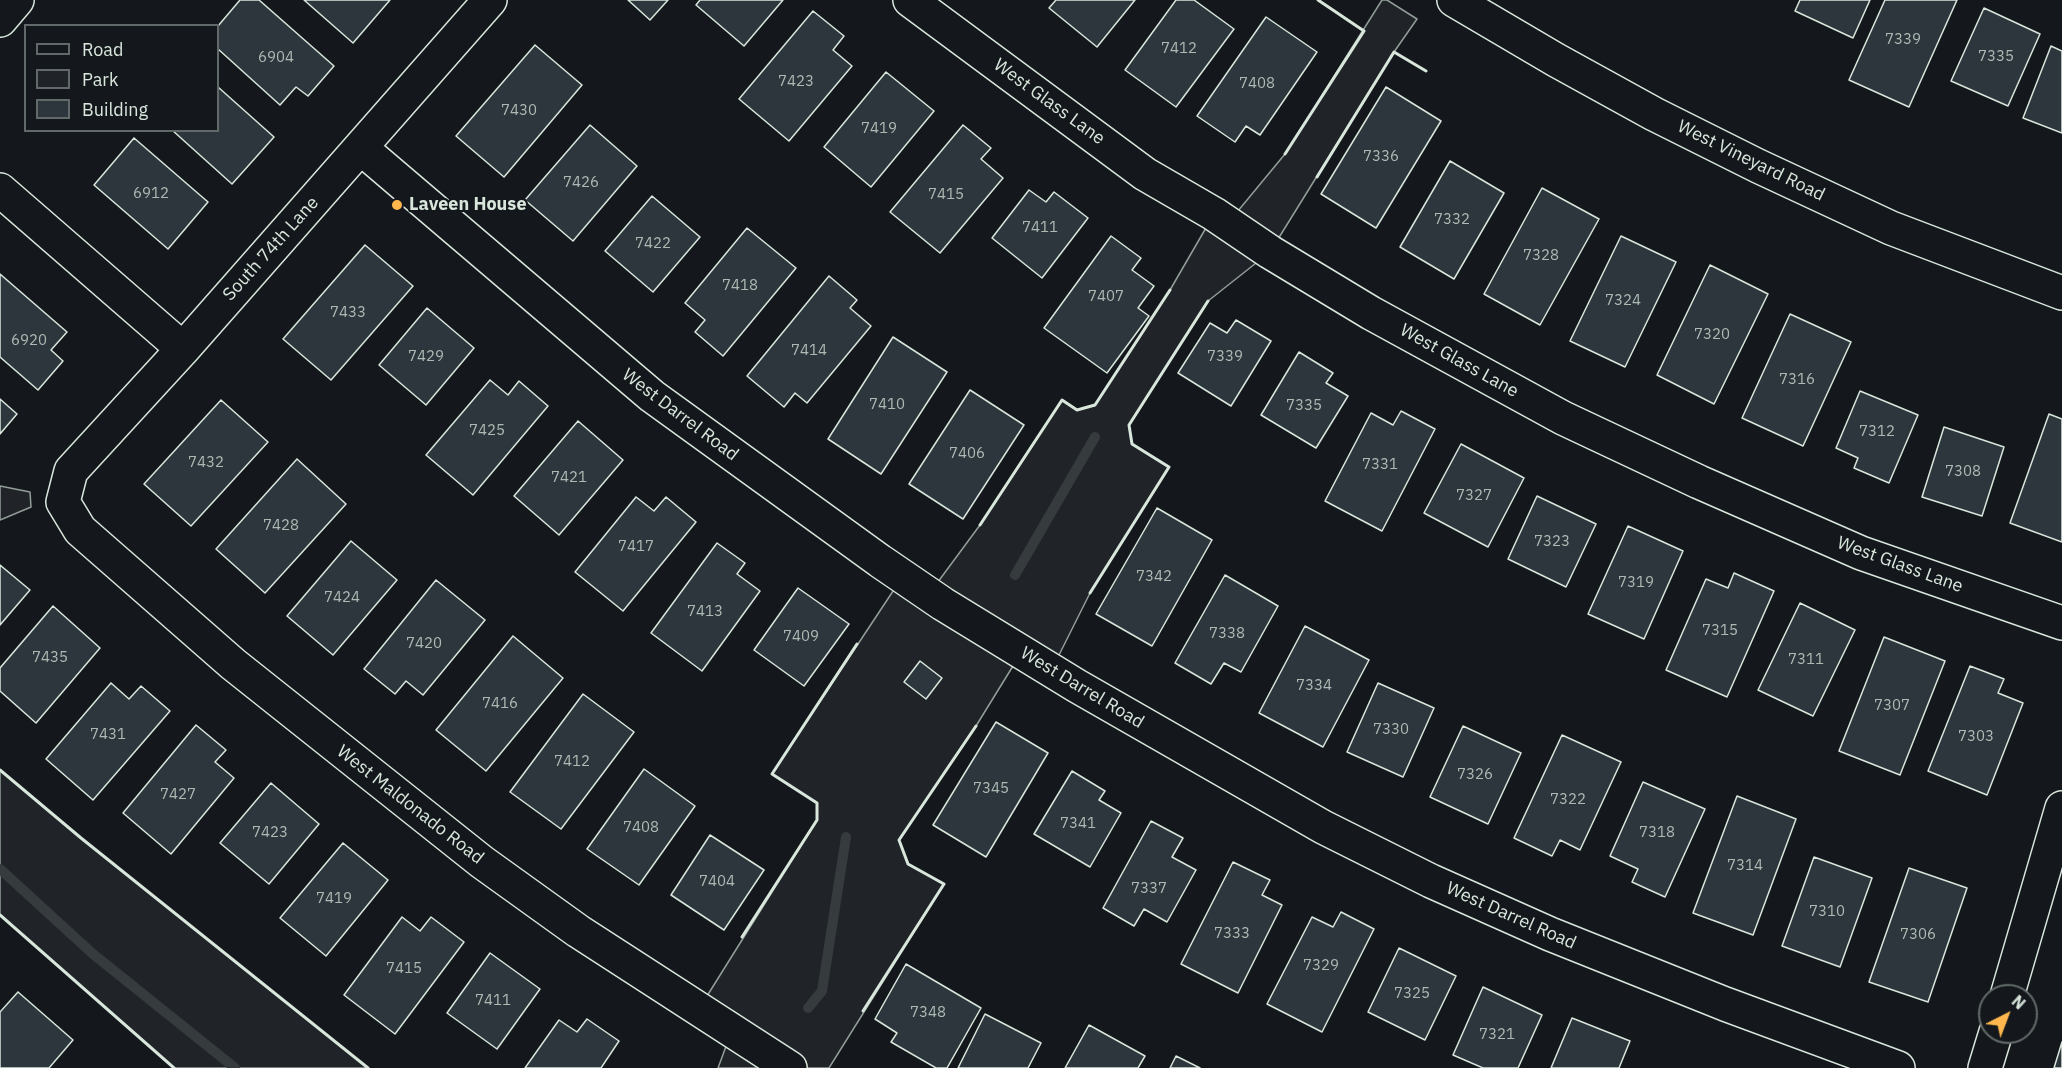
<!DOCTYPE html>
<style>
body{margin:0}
#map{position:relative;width:2062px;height:1068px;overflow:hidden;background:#14181c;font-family:"IBM Plex Sans",sans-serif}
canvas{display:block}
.legend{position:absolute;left:24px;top:24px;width:195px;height:108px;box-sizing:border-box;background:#14181c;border:2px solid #626a69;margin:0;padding:8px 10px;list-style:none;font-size:18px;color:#d8e6dc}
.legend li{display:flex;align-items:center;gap:12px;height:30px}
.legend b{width:30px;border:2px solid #626a69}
.north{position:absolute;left:1978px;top:984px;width:60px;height:60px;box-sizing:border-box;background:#14181c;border:2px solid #626a69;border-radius:50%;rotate:42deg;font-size:16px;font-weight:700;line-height:24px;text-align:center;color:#d8e6dc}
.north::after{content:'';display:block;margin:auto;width:21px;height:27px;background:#ffb74d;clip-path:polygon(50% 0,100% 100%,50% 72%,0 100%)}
</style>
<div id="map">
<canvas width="2062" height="1068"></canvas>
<ul class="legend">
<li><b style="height:8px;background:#14181c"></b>Road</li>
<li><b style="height:16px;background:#202428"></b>Park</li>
<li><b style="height:16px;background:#2c363c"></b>Building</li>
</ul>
<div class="north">N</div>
</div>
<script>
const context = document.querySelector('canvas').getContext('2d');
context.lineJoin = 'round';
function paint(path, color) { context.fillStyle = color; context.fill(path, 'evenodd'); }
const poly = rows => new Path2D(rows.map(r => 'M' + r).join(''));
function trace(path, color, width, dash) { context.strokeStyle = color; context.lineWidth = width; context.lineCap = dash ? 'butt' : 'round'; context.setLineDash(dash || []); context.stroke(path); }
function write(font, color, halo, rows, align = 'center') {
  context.font = font + ' "IBM Plex Sans",sans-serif'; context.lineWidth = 4.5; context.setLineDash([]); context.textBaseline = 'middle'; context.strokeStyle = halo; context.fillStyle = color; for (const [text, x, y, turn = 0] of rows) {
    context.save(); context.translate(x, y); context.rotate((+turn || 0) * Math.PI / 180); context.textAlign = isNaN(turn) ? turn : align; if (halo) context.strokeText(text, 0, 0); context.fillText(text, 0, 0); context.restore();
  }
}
const green = poly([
 [1382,0,1387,0,1417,19,1394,52,1270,252,1208,301,1129,425,1132,444,1169,467,1090,593,1051,671,1021,653,976,726,899,840,908,864,944,884,829,1068,718,1068,728,1041,692,1020,817,820,817,803,772,774,903,576,929,594,980,525,1062,400,1077,410,1095,405,1170,290,1214,214,1228,223,1285,154,1382,0],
 [0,486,30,492,31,507,0,520,0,486],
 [0,770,81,838,368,1068,174,1068,0,915,0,770]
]);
const stream = poly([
 [1015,575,1095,437],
 [0,869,93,954,235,1068],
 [808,1008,822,991,846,837]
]);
const building = poly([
 [240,0,259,0,334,66,308,96,296,87,280,105,218,49,218,26,240,0],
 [304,0,390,0,353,43,304,0],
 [628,0,668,0,650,20,628,0],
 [700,0,783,0,744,46,696,5,700,0],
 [1056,0,1135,0,1097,47,1049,8,1056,0],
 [1176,0,1194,0,1234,29,1176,107,1125,70,1176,0],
 [1800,0,1870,0,1853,38,1795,11,1800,0],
 [1885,0,1957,0,1909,107,1849,80,1885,0],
 [1984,8,2040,34,2008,106,1951,81,1984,8],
 [813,11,844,36,833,50,852,66,789,141,739,99,813,11],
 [1266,17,1317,52,1260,135,1246,126,1235,142,1197,116,1266,17],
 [535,45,582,85,504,177,456,136,535,45],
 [2051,46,2062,51,2062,133,2023,118,2051,46],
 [886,72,934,111,871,187,824,147,886,72],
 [218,87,274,137,232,184,172,130,218,130,218,87],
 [1386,87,1441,121,1376,228,1321,194,1386,87],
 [590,125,637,166,573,241,525,200,590,125],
 [963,125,991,148,981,159,1003,178,940,253,890,212,963,125],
 [134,138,208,202,168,249,94,185,134,138],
 [1450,161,1504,193,1454,279,1400,247,1450,161],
 [1542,188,1599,219,1540,325,1484,294,1542,188],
 [1029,190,1046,202,1054,192,1088,218,1042,278,992,238,1029,190],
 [652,196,700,237,653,292,605,251,652,196],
 [747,228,796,268,723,356,695,332,705,320,685,303,747,228],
 [1111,236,1141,258,1132,270,1154,286,1138,308,1149,316,1107,373,1044,328,1111,236],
 [1621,236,1676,262,1625,367,1570,341,1621,236],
 [365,245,413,286,331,380,283,339,365,245],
 [1710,265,1768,294,1714,404,1657,375,1710,265],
 [0,274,67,332,51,350,63,361,38,390,0,357,0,274],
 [829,276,857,300,850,308,871,326,807,403,795,393,784,407,747,376,829,276],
 [427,308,474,348,426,405,379,365,427,308],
 [1790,314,1851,342,1803,446,1742,418,1790,314],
 [1236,320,1271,341,1231,406,1178,373,1210,323,1227,333,1236,320],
 [893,337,947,372,881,474,828,439,893,337],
 [1299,352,1333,373,1326,383,1348,396,1316,448,1261,415,1299,352],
 [490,380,508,395,519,381,548,406,473,495,426,455,490,380],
 [970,390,1024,425,963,519,909,484,970,390],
 [1860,391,1918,415,1889,483,1854,468,1858,458,1836,448,1860,391],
 [0,399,17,414,0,434,0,399],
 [221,400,268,442,191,526,144,484,221,400],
 [1401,411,1435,429,1382,531,1325,501,1371,413,1393,425,1401,411],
 [2049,414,2062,419,2062,542,2010,523,2049,414],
 [578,421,623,460,559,535,514,496,578,421],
 [1944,427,2004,447,1982,516,1922,497,1944,427],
 [1461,444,1524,478,1488,547,1424,513,1461,444],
 [297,459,346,504,265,593,216,549,297,459],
 [1537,496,1596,524,1566,587,1508,559,1537,496],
 [636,497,654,511,666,497,696,522,623,611,575,572,636,497],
 [1157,508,1212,540,1152,646,1096,614,1157,508],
 [1628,526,1683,551,1644,639,1588,614,1628,526],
 [351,541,397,580,333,655,287,616,351,541],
 [717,543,745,563,737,574,760,591,702,671,651,633,717,543],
 [0,565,30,590,0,625,0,565],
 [1734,573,1774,591,1727,697,1666,670,1706,579,1728,588,1734,573],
 [1225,575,1278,606,1241,672,1224,663,1211,684,1175,663,1225,575],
 [436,580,485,620,423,695,406,681,395,694,364,669,436,580],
 [798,588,849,624,804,686,754,650,798,588],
 [1800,603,1855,630,1813,716,1758,690,1800,603],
 [53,606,100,648,36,723,0,691,0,668,53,606],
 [1305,626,1369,660,1323,747,1259,713,1305,626],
 [513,636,563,678,486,771,436,730,513,636],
 [1884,637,1945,661,1900,775,1839,751,1884,637],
 [920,661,942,678,926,699,904,682,920,661],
 [1970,666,2004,679,1998,693,2023,703,1987,795,1928,771,1970,666],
 [111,683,129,699,141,686,170,711,93,800,46,759,111,683],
 [1378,683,1434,708,1403,777,1347,752,1378,683],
 [583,694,634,732,561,829,510,792,583,694],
 [996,722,1048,753,986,857,933,825,996,722],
 [196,725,226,750,215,762,234,778,171,854,123,813,196,725],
 [1463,726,1521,753,1488,824,1430,797,1463,726],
 [1562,735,1621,762,1580,850,1560,840,1552,856,1514,838,1562,735],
 [644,769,695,806,639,885,587,849,644,769],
 [1072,771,1105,791,1099,800,1121,813,1090,867,1034,834,1072,771],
 [1643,782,1705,809,1665,897,1632,882,1638,869,1610,856,1643,782],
 [271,783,319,824,269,884,220,843,271,783],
 [1737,796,1796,819,1753,935,1693,913,1737,796],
 [1151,821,1183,838,1172,857,1196,870,1167,922,1144,909,1134,926,1103,908,1151,821],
 [710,835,764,870,724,930,671,895,710,835],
 [343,843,388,880,326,956,280,918,343,843],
 [1814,857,1872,878,1840,967,1782,946,1814,857],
 [1233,862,1270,880,1262,895,1282,905,1238,993,1181,964,1233,862],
 [1909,868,1967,888,1928,1002,1869,982,1909,868],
 [1341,912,1374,929,1322,1032,1267,1004,1312,917,1333,927,1341,912],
 [402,917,420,931,431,917,464,942,395,1034,344,995,402,917],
 [1399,948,1456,976,1425,1040,1368,1012,1399,948],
 [490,953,540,989,497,1049,447,1013,490,953],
 [906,964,981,1008,947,1068,936,1068,891,1042,897,1033,875,1019,906,964],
 [1483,987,1542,1015,1518,1068,1483,1068,1453,1055,1483,987],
 [18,992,73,1040,49,1068,0,1068,0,1012,18,992],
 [985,1014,1041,1043,1028,1068,958,1068,985,1014],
 [1572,1018,1630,1041,1619,1068,1551,1068,1572,1018],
 [587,1019,619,1041,601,1068,525,1068,559,1020,577,1032,587,1019],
 [1089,1025,1145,1056,1138,1068,1065,1068,1089,1025],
 [2062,1042,2062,1068,2054,1068,2062,1042],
 [1176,1056,1200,1068,1170,1068,1176,1056]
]);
const street = poly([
 [490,0,183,349,71,471,63,502,80,530,233,664,482,862,578,931,790,1068],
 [910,0,1145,174,1214,214,1270,252,1371,313,1563,418,1699,482,1861,553,2062,623],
 [361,148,652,396,880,561,943,604,1077,686,1323,827,1431,881,1550,934,1725,1004,1898,1068],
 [0,190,183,349],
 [2007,996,2062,808],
 [1985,1068,1996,1032]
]);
const secondary = poly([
 [1454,0,1556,60,1654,114,1758,166,1891,228,2062,293],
 [0,20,17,0]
]);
const wall = poly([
 [1285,154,1364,31,1318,0],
 [1317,177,1394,52,1426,71],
 [980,525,1062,400,1077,410,1095,405,1170,290],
 [1090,593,1169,467,1132,444,1129,425,1208,301],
 [0,770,81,838,368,1068],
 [0,915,174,1068],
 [742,937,817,820,817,803,772,774,857,644],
 [863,1011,944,884,908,864,899,840,976,726]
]);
const markers = [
 [397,205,6,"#ffb74d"]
];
const numberNames = [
 ["7339",1903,40],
 ["7412",1179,49],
 ["7335",1996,57],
 ["6904",276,58],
 ["7423",796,82],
 ["7408",1257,84],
 ["7430",519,111],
 ["7419",879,129],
 ["7336",1381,157],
 ["7426",581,183],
 ["6912",151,194],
 ["7415",946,195],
 ["7332",1452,220],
 ["7411",1040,228],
 ["7422",653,244],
 ["7328",1541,256],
 ["7418",740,286],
 ["7407",1106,297],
 ["7324",1623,301],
 ["7433",348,313],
 ["7320",1712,335],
 ["6920",29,341],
 ["7414",809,351],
 ["7429",426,357],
 ["7339",1225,357],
 ["7316",1797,380],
 ["7410",887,405],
 ["7335",1304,406],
 ["7425",487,431],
 ["7312",1877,432],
 ["7406",967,454],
 ["7432",206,463],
 ["7331",1380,465],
 ["7308",1963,472],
 ["7421",569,478],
 ["7327",1474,496],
 ["7428",281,526],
 ["7323",1552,542],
 ["7417",636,547],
 ["7342",1154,577],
 ["7319",1636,583],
 ["7424",342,598],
 ["7413",705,612],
 ["7315",1720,631],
 ["7338",1227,634],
 ["7409",801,637],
 ["7420",424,644],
 ["7435",50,658],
 ["7311",1806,660],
 ["7334",1314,686],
 ["7416",500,704],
 ["7307",1892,706],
 ["7330",1391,730],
 ["7431",108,735],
 ["7303",1976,737],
 ["7412",572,762],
 ["7326",1475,775],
 ["7345",991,789],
 ["7427",178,795],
 ["7322",1568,800],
 ["7341",1078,824],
 ["7408",641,828],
 ["7423",270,833],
 ["7318",1657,833],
 ["7314",1745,866],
 ["7404",717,882],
 ["7337",1149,889],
 ["7419",334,899],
 ["7310",1827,912],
 ["7333",1232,934],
 ["7306",1918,935],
 ["7329",1321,966],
 ["7415",404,969],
 ["7325",1412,994],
 ["7411",493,1001],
 ["7348",928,1013],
 ["7321",1497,1035]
];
const streetNames = [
 ["West Glass Lane",1049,102,36],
 ["West Vineyard Road",1751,161,26],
 ["South 74th Lane",271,249,-48],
 ["West Glass Lane",1459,361,29],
 ["West Darrel Road",680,415,37],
 ["West Glass Lane",1900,565,20],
 ["West Darrel Road",1082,688,31],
 ["West Maldonado Road",410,805,38],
 ["West Darrel Road",1511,916,24]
];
const poiNames = [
 ["Laveen House",409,205]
];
paint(green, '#202428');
trace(green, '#939e99', 1.5);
trace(stream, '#363b3e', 10);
paint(building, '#2c363c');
trace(building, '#d8e6dc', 1.5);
trace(street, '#d8e6dc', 36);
trace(secondary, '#d8e6dc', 36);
trace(street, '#14181c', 33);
trace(secondary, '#14181c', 33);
trace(wall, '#d8e6dc', 3);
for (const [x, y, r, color] of markers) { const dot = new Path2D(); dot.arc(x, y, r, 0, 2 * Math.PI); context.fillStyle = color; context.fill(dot); trace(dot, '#14181c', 2); }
write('15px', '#adbab4', null, numberNames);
write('18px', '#d8e6dc', '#14181c', streetNames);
write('bold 18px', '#d8e6dc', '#14181c', poiNames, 'left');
</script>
